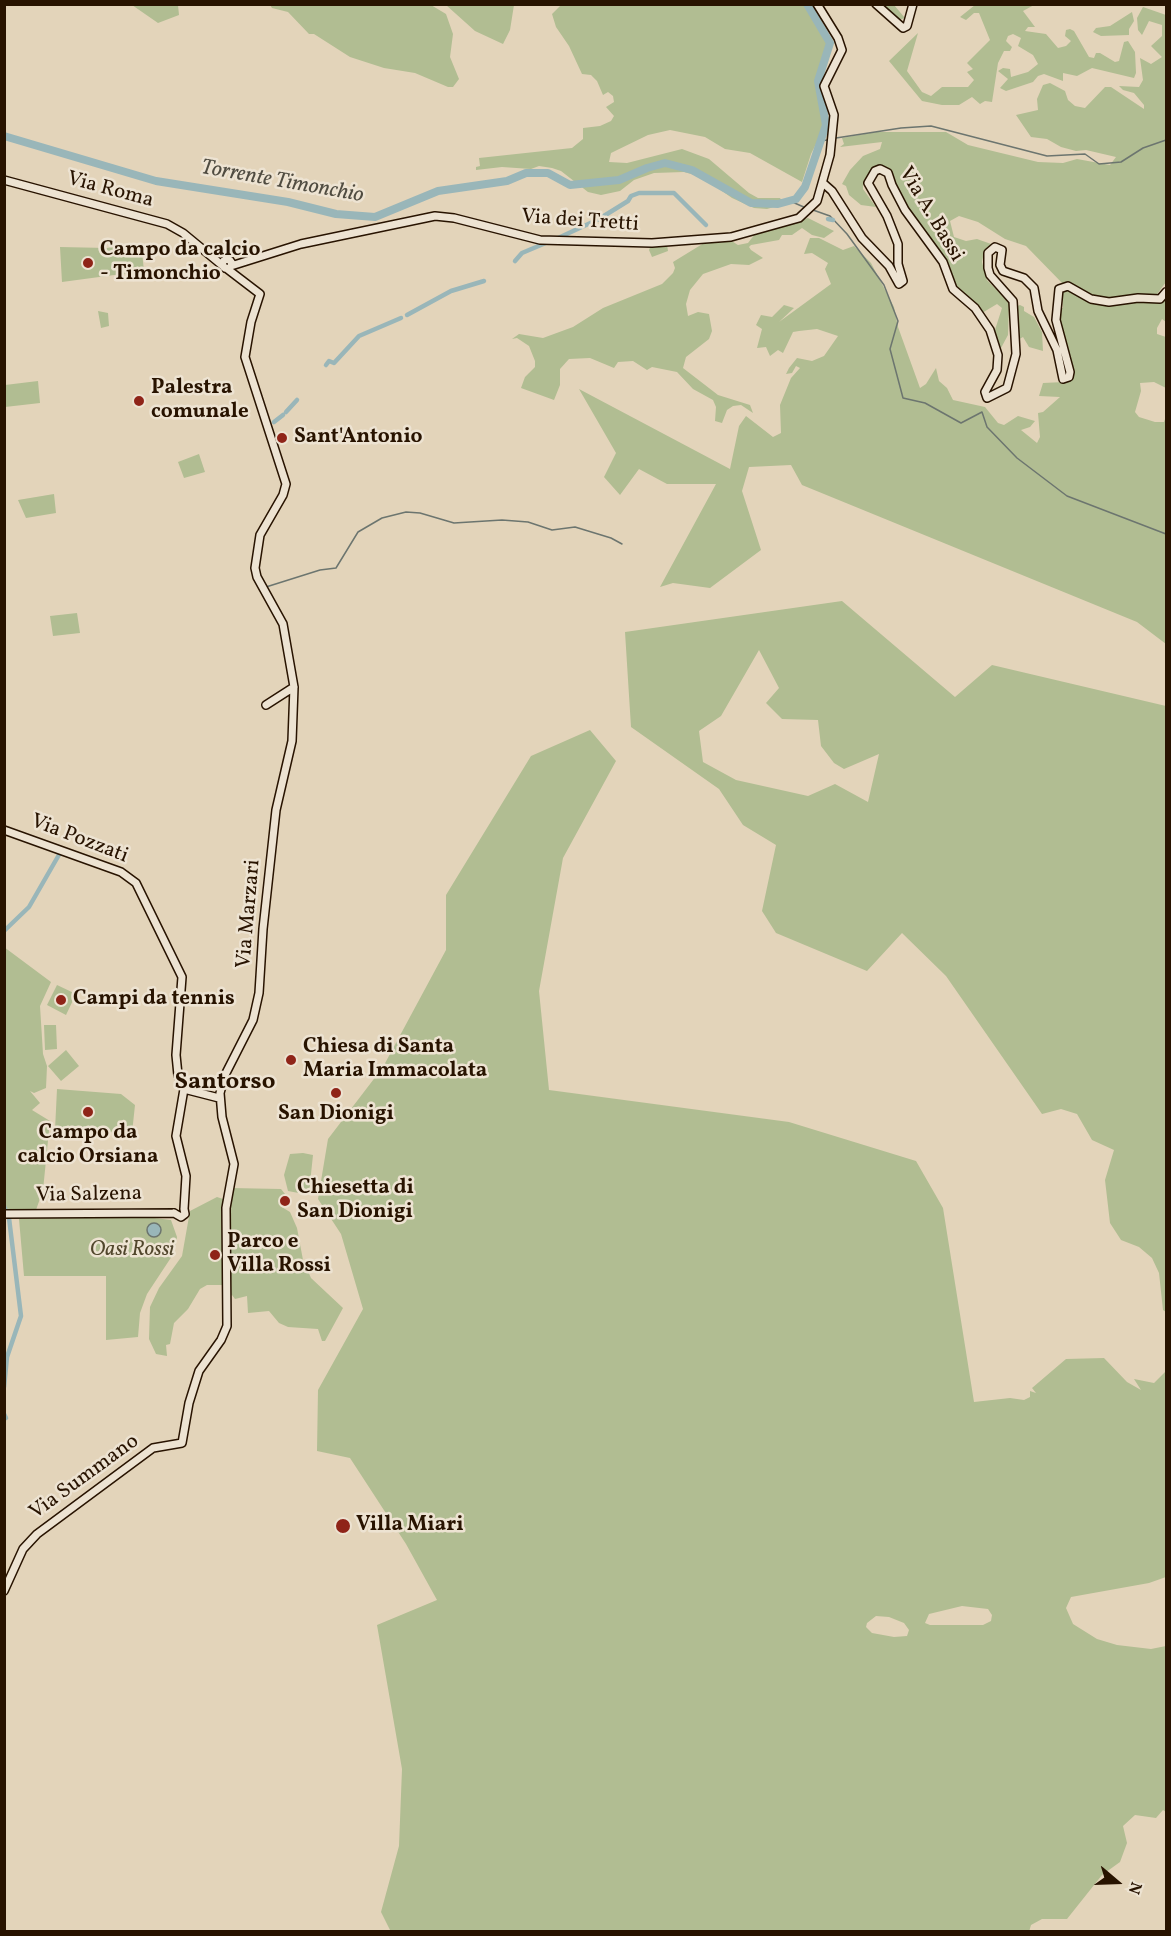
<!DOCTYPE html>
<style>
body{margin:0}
#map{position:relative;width:1171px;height:1936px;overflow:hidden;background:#e3d4ba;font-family:Vollkorn,serif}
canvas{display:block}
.frame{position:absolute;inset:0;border:6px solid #281300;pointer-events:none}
.north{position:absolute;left:1087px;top:1852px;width:60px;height:60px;-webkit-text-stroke:4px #ede3d2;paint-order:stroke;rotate:109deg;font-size:16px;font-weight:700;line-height:24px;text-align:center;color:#281300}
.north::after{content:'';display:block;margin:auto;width:21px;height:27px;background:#281300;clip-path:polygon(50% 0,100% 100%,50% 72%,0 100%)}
</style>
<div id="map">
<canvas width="1171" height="1936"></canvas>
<div class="frame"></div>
<div class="north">N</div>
</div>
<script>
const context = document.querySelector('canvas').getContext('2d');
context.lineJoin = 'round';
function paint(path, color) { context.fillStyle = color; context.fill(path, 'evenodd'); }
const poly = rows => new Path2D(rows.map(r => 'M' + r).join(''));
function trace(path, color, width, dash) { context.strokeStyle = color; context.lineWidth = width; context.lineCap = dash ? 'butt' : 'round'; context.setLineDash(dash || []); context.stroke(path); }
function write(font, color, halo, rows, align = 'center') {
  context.font = font + ' Vollkorn,serif'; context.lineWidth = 5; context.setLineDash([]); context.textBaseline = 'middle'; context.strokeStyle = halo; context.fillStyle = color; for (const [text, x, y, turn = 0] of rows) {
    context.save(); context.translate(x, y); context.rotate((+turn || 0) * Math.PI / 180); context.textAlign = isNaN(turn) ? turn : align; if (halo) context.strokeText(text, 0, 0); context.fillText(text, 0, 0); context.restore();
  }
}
const green = poly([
 [132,5,178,5,179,15,158,23],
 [270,5,431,5,446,14,453,34,450,57,459,79,453,87,448,87,415,73,384,68,350,57,314,34,309,34,288,12,272,8],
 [446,5,514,5,510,30,503,44,475,31],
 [561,5,805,5,826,36,829,45,816,85,824,117,824,128,811,154,802,182,750,153,725,149,705,137,670,130,648,135,611,153,609,162,627,163,682,149,709,159,749,193,758,198,780,198,784,204,767,209,754,208,732,198,702,177,684,172,654,173,634,180,620,191,601,195,588,192,561,171,552,168,539,166,531,169,502,167,476,170,476,167,480,166,479,158,572,148,583,139,583,128,600,126,611,121,614,116,606,107,614,102,613,96,608,92,603,95,597,81,591,75,582,74,569,46,556,27,552,14],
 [881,5,894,5,905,18,899,20],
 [1034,5,1023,11,1035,27,1028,27,1025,31,1046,34,1058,48,1066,46,1071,41,1065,36,1066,30,1070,29,1074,31,1089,57,1094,58,1096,53,1100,53,1115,62,1119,61,1124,42,1128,41,1135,52,1136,73,1134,78,1092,68,1077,76,1063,73,1063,81,1044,74,1038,76,1033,82,1006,91,1000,88,1008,79,998,71,1003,68,1010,69,1011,77,1028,72,1038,64,1033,55,1018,46,1021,38,1013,34,1008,36,1006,41,1012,47,1010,51,1004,51,998,63,992,102,985,101,980,104,972,97,959,105,942,105,922,101,889,61,918,33,907,71,922,92,931,96,942,87,968,87,974,80,967,72,973,69,967,63,990,40,979,13,974,13,966,20,960,17,975,5],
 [1143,7,1166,15,1166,282,1155,297,1137,295,1114,300,1090,297,1064,285,1026,246,1005,239,978,222,959,216,950,221,954,237,966,241,977,239,994,245,984,252,982,262,987,280,1009,303,1008,335,1001,348,994,333,1002,308,997,304,982,313,953,284,887,173,878,166,874,168,863,183,863,189,876,207,861,205,849,195,846,186,842,184,850,170,863,156,880,149,882,142,840,147,844,144,842,138,876,132,946,132,968,145,1038,162,1063,163,1077,159,1110,165,1116,157,1086,150,1076,151,1061,147,1047,139,1031,137,1016,115,1038,110,1037,99,1043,85,1050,83,1065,91,1068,100,1075,106,1085,108,1105,87,1111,87,1144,109,1144,105,1134,93,1123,90,1119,86,1139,87,1143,80,1140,58,1151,64,1162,57,1151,46,1162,36,1162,25,1149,21,1142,35,1138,30,1137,18],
 [1132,12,1134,21,1129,29,1129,35,1101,36,1093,32,1096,28,1110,26],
 [808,218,834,231,824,238,812,235,802,228,792,235,782,235,779,240,751,245,749,247,751,250,763,258,749,265,731,264,703,274,690,290,686,304,688,316,698,312,709,314,712,331,709,339,686,357,683,368,718,395,750,405,753,413,741,405,733,406,727,410,722,423,715,421,716,407,713,400,693,389,677,372,652,367,647,370,633,361,618,362,614,368,590,358,569,359,560,369,560,385,554,400,521,388,525,377,535,367,535,361,529,346,517,338,512,339,519,334,543,338,573,327,603,308,662,284,673,273,675,268,673,262,704,243,730,240,738,245,748,243,755,234],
 [810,238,819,238,843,250,854,246,871,263,894,307,898,327,920,388,926,384,936,368,939,381,947,388,953,400,985,407,998,423,1004,425,1018,416,1035,421,1030,427,1021,430,1037,443,1040,437,1038,413,1043,412,1060,397,1039,396,1043,383,1064,382,1069,376,1056,308,1063,308,1062,290,1067,288,1089,301,1137,298,1151,302,1157,301,1166,290,1166,322,1162,319,1157,328,1157,334,1166,337,1166,388,1154,382,1140,383,1141,391,1135,412,1139,417,1155,422,1164,422,1166,416,1166,644,1137,622,802,485,791,465,749,467,742,491,761,550,710,588,673,583,660,587,716,484,667,484,639,469,620,495,604,477,616,453,579,389,730,469,739,426,746,416,773,437,781,433,780,405,791,378,800,368,796,366,792,373,786,374,789,368,797,358,812,361,824,356,838,336,817,329,799,331,793,332,783,353,778,350,770,356,766,347,757,348,762,329,756,325,761,315,772,317,784,305,794,308,779,322,831,284,825,269,828,263,812,253,804,254],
 [141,243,144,271,62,282,60,247,107,248],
 [651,245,667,245,668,251,652,257,649,250],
 [1020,305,1024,307,1024,311,1034,317,1042,332,1043,351,1029,347,1023,337,1014,342,1011,316,1014,307],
 [98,311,108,313,109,326,101,328],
 [38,381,40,403,5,407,5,385],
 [199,454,205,472,184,478,178,462],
 [54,494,56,513,26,518,18,500],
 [842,601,955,697,992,665,1166,706,1166,1312,1163,1310,1159,1273,1152,1258,1139,1247,1121,1240,1110,1223,1105,1180,1114,1150,1092,1140,1077,1114,1061,1109,1042,1114,946,976,902,933,867,971,776,933,762,911,776,845,743,825,719,789,631,727,625,632],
 [759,650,779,688,766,703,782,719,818,720,821,746,834,763,844,769,879,754,868,802,835,784,808,796,736,780,703,762,699,731,721,716],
 [77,613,80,633,53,636,50,616],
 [590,730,616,761,563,858,539,991,549,1090,789,1122,916,1161,943,1208,974,1402,1010,1398,1024,1400,1030,1397,1030,1391,1036,1393,1032,1388,1066,1359,1104,1358,1127,1382,1141,1390,1134,1379,1154,1383,1166,1371,1166,1577,1149,1583,1071,1597,1066,1608,1073,1624,1097,1639,1117,1645,1151,1649,1166,1646,1166,1812,1163,1810,1156,1818,1135,1815,1123,1826,1127,1843,1120,1862,1102,1875,1067,1919,1042,1919,1031,1925,1029,1932,391,1932,381,1912,399,1846,402,1769,377,1625,437,1600,406,1544,350,1458,317,1451,318,1390,363,1309,341,1234,318,1199,328,1139,383,1067,446,950,446,895,531,756],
 [962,1606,988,1609,992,1615,991,1621,983,1625,930,1625,925,1623,929,1614],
 [876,1616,889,1617,904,1623,909,1630,907,1636,894,1637,872,1633,866,1627,867,1623],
 [4,947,51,982,40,1006,43,1054,47,1066,46,1088,34,1093,30,1091,40,1103,32,1110,50,1121,43,1190,36,1210,5,1210],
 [57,985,76,994,66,1015,47,1005],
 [44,1025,56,1025,57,1049,45,1050],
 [66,1050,79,1066,61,1081,48,1066],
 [57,1089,121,1094,135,1105,132,1133,55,1130],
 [303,1153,313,1155,309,1193,304,1194,288,1191,284,1175,290,1154],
 [231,1188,281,1189,285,1194,281,1196,280,1206,290,1212,297,1228,303,1260,311,1278,343,1308,325,1341,322,1341,318,1329,288,1327,279,1323,269,1311,248,1313,247,1296,235,1299,232,1295,229,1297,227,1238],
 [217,1197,223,1199,225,1209,223,1285,207,1285,200,1289,188,1309,174,1323,170,1344,166,1345,167,1356,156,1354,149,1339,150,1307,159,1288,182,1256,190,1211],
 [146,1215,146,1217,171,1220,177,1237,174,1253,147,1294,140,1313,138,1337,106,1340,106,1276,24,1276,19,1219]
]);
const water = poly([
 '147 1230a7 7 0 1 1 14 0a7 7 0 1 1-14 0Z'
]);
const stream = poly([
 [836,138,901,128,931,126,1047,156,1085,154,1099,164,1121,162,1143,148,1166,140],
 [821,141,827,140],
 [790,201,806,208],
 [813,210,830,216,847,234,884,285,898,321,890,349,903,398,925,403,961,423,982,412,987,427,1017,458,1067,496,1166,534],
 [266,587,320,570,336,568,358,532,382,518,406,512,420,513,454,523,502,520,528,522,552,530,575,527,611,538,622,544]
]);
const canal = poly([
 [828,219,833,220],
 [556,239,599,219,628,201,631,196,639,193,674,193,706,225],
 [515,261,522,253,548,242],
 [407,315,451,291,484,281],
 [326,365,329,361,334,363,359,336,401,318],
 [286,412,297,400],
 [274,422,283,415],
 [4,931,29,907,60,853],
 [4,1206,9,1218,21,1316,7,1357,4,1387],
 [4,1414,6,1418]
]);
const river = poly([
 [4,136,156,181,288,202,336,214,375,217,438,191,507,181,526,173,548,173,570,185,619,180,647,168,665,163,692,170,751,203,778,204,796,199,805,187,826,125,818,81,830,43,807,4]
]);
const secondary = poly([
 [876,4,903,28,907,26,913,4],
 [4,180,167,224,183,233,223,266],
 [823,183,832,191,862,238,889,266,899,284,903,281,898,264,898,244,887,216,868,183,875,171,880,169,888,173,892,185,905,210,943,262,953,289,975,308,990,330,998,355,997,370,985,392,987,398,1007,388,1016,354,1013,301,990,275,988,268,988,253,995,247,1002,250,1000,265,1003,271,1024,278,1034,288,1038,311,1057,350,1063,379,1069,377,1070,372,1056,320,1059,289,1068,286,1091,299,1109,302,1138,298,1160,299,1166,292],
 '222.5 264a4.5 4.5 0 1 1 9 0a4.5 4.5 0 1 1-9 0Z',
 [231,266,301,244,435,216,454,218,540,240,652,243,731,237,799,218,817,201,830,155,834,115,824,86,842,50,838,38,817,4],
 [266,705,294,687],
 [4,830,121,872,136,883,182,977,176,1055,178,1075,184,1089],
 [184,1089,219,1098],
 [184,1209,186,1176,176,1136,184,1089],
 [174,1213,181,1217,185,1214,184,1209],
 [4,1214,174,1213],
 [4,1591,23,1549,37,1534,153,1448,182,1443,189,1403,199,1371,221,1340,227,1326,226,1208,234,1164,222,1117,220,1093,225,1075,253,1020,259,993,263,929,276,810,292,741,294,687,283,624,257,577,255,568,260,535,283,495,286,484,245,357,251,322,260,294,226,268]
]);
const markers = [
 [88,263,6,"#8f2418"],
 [139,401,6,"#8f2418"],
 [282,438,6,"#8f2418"],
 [61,1000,6,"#8f2418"],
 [291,1060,6,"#8f2418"],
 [336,1093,6,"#8f2418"],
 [88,1112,6,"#8f2418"],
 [285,1201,6,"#8f2418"],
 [215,1255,6,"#8f2418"],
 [343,1526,8,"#8f2418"]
];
const streetNames = [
 ["Via Roma",110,191,15],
 ["Via A. Bassi",930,215,59],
 ["Via dei Tretti",580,222,4],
 ["Via Pozzati",79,840,21],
 ["Via Marzari",250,914,-85],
 ["Via Salzena",89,1196,-1],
 ["Via Summano",85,1478,-36]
];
const poiNames = [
 ["Campo da calcio",100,251],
 ["- Timonchio",100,275],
 ["Palestra",151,389],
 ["comunale",151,413],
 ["Sant'Antonio",294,438],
 ["Campi da tennis",73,1000],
 ["Chiesa di Santa",303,1048],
 ["Maria Immacolata",303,1072],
 ["San Dionigi",336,1115,"center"],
 ["Campo da",88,1134,"center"],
 ["calcio Orsiana",88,1158,"center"],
 ["Chiesetta di",297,1189],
 ["San Dionigi",297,1213],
 ["Parco e",227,1243],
 ["Villa Rossi",227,1267],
 ["Villa Miari",356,1526]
];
const parkNames = [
 ["Oasi Rossi",132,1251]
];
const waterNames = [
 ["Torrente Timonchio",282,183,10]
];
const quarterNames = [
 ["Santorso",225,1084]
];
paint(green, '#b1bd92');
paint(water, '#99b6b9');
trace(water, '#6c756f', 1.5);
trace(stream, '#6c756f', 1.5);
trace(canal, '#99b6b9', 4.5);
trace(river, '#99b6b9', 8);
trace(secondary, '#281300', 10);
trace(secondary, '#ede3d2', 7);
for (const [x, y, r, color] of markers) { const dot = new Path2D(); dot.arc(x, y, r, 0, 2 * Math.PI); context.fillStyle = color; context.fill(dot); trace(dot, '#ede3d2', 2); }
write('21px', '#281300', '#ede3d2', streetNames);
write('bold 21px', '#281300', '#ede3d2', poiNames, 'left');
write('italic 21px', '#51462c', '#ede3d2', parkNames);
write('italic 22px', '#504c41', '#ede3d2', waterNames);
write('bold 24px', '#281300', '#ede3d2', quarterNames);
</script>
